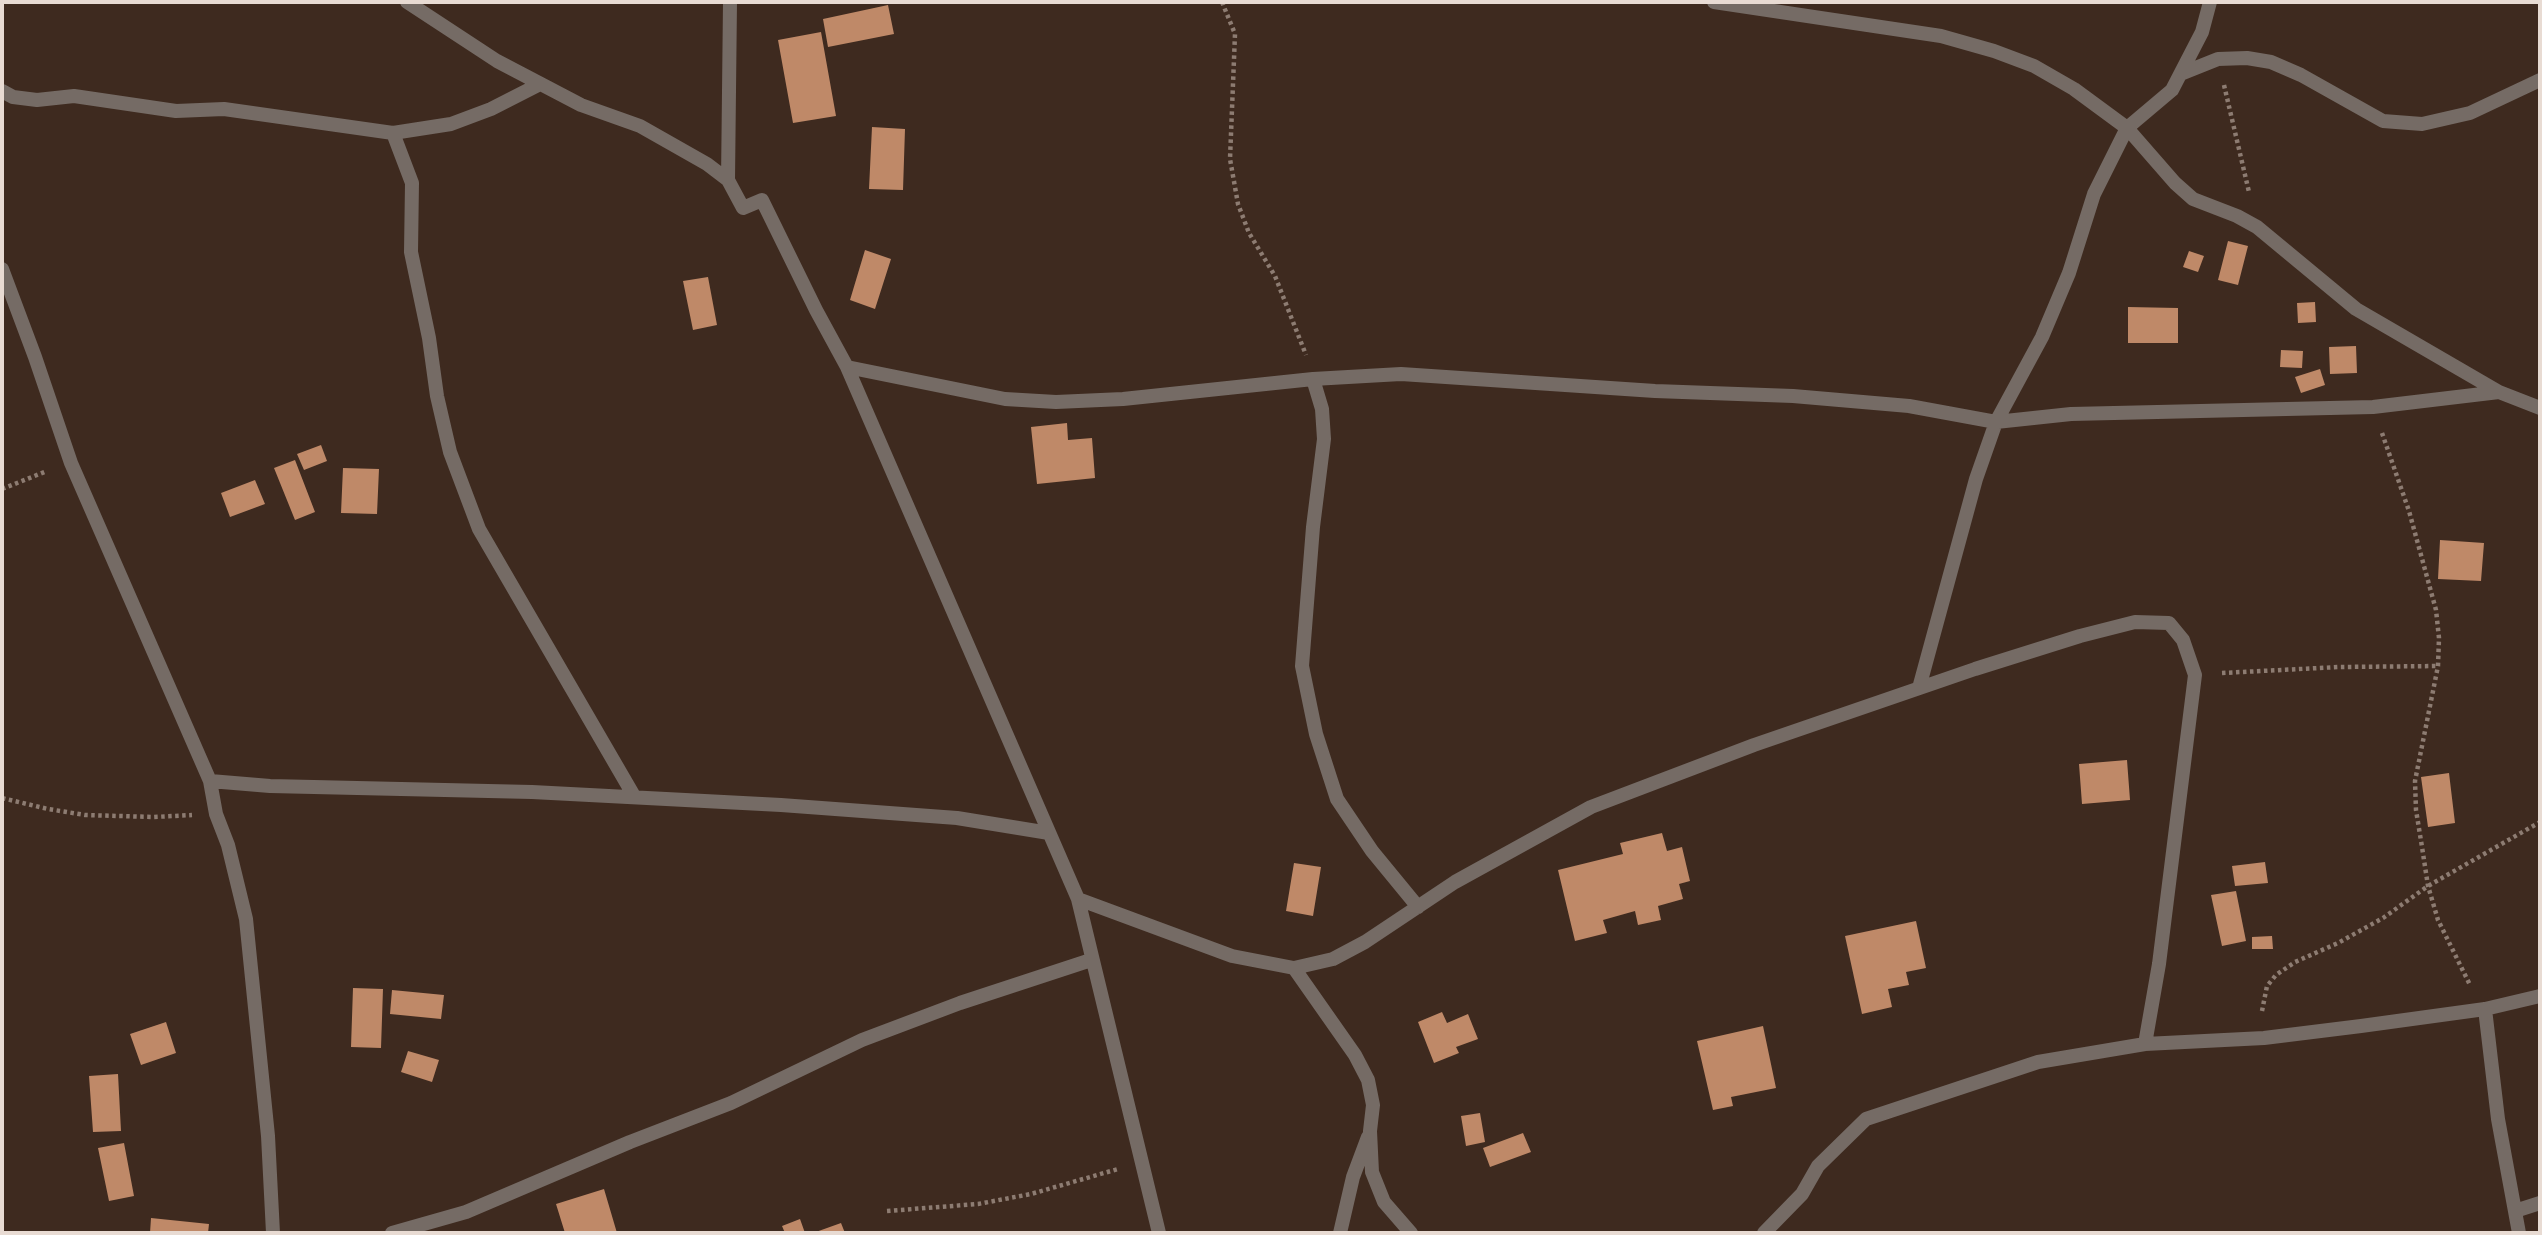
<!DOCTYPE html>
<style>
body{margin:0}
#map{position:relative;width:2542px;height:1235px;overflow:hidden;background:#3e2a1f;font-family:Helvetica,sans-serif}
canvas{display:block}
.frame{position:absolute;inset:0;border:4px solid #e8dbd3;pointer-events:none}
</style>
<div id="map">
<canvas width="2542" height="1235"></canvas>
<div class="frame"></div>
</div>
<script>
const context = document.querySelector('canvas').getContext('2d');
context.lineJoin = 'round';
function paint(path, color) { context.fillStyle = color; context.fill(path, 'evenodd'); }
const poly = rows => new Path2D(rows.map(r => 'M' + r).join(''));
function trace(path, color, width, dash) { context.strokeStyle = color; context.lineWidth = width; context.lineCap = dash ? 'butt' : 'round'; context.setLineDash(dash || []); context.stroke(path); }
const building = poly([
 [888,5,894,34,828,47,823,19],
 [821,32,836,116,793,123,778,40],
 [872,127,905,129,903,190,869,189],
 [2228,241,2248,246,2238,285,2218,280],
 [865,250,891,259,875,309,850,300],
 [2189,251,2204,256,2198,272,2183,267],
 [708,277,717,325,693,330,683,281],
 [2315,302,2316,322,2298,323,2297,303],
 [2128,307,2178,308,2178,343,2128,343],
 [2356,346,2357,373,2330,374,2329,347],
 [2281,350,2303,351,2302,368,2280,367],
 [2320,369,2325,385,2301,393,2295,377],
 [1067,423,1068,440,1092,438,1095,478,1037,484,1031,427],
 [321,445,327,461,304,470,297,454],
 [295,460,315,512,295,520,274,468],
 [343,468,379,469,377,514,341,513],
 [255,480,265,504,230,517,221,493],
 [2440,540,2484,543,2481,581,2438,579],
 [2127,760,2130,800,2082,804,2079,764],
 [2449,773,2455,823,2428,827,2421,777],
 [1662,833,1667,851,1682,847,1690,881,1679,884,1683,899,1658,906,1661,920,1638,925,1635,911,1603,920,1607,933,1575,941,1558,870,1623,854,1620,843],
 [2265,862,2268,883,2235,886,2232,866],
 [1294,863,1321,867,1313,916,1286,911],
 [2236,891,2246,941,2222,946,2211,895],
 [1916,921,1926,968,1906,972,1909,985,1888,989,1892,1007,1862,1014,1845,936],
 [2272,936,2273,949,2252,949,2252,937],
 [353,988,383,989,381,1048,351,1047],
 [392,990,444,995,441,1019,390,1014],
 [1442,1012,1447,1023,1468,1014,1478,1039,1456,1047,1459,1053,1434,1063,1418,1022],
 [166,1022,176,1053,141,1065,130,1034],
 [1763,1026,1776,1088,1731,1097,1733,1106,1713,1110,1697,1041],
 [408,1051,439,1060,432,1082,401,1072],
 [118,1074,121,1131,93,1132,89,1076],
 [1480,1113,1485,1142,1466,1146,1461,1116],
 [1523,1133,1531,1152,1490,1167,1483,1148],
 [124,1143,134,1196,109,1201,98,1148],
 [604,1189,617,1233,565,1233,556,1204],
 [151,1218,209,1224,208,1233,150,1233],
 [800,1219,805,1233,785,1233,782,1226],
 [841,1223,845,1233,813,1233]
]);
const path = poly([
 [1222,2,1235,34,1230,159,1238,204,1249,233,1275,276,1306,355],
 [2224,85,2249,192],
 [2382,433,2409,511,2436,610,2439,638,2438,666,2415,781,2416,810,2422,847,2428,886,2438,920,2470,985],
 [2,489,47,471],
 [2222,673,2339,667,2438,666],
 [2,798,48,809,85,815,154,817,192,815],
 [2262,1011,2267,986,2276,975,2295,962,2338,943,2383,918,2428,886,2540,822],
 [887,1211,978,1204,1031,1194,1118,1169]
]);
const minor = poly([
 [407,2,497,61,581,105,640,126,707,164,728,180,743,208,762,200,816,310,847,367,1078,899,1159,1233],
 [1714,2,1941,36,1994,51,2034,66,2074,89,2127,128,2175,183,2193,199,2237,216,2257,227,2356,309,2499,392,2540,408],
 [2183,73,2218,59,2247,58,2271,62,2301,75,2383,121,2422,124,2470,113,2540,80],
 [2,91,13,97,37,100,74,96,176,111,224,109,393,133,451,124,491,109,540,84],
 [393,133,412,183,411,252,429,338,437,396,450,452,479,529,634,796],
 [728,180,730,2],
 [2,269,35,357,71,463,210,781,216,814,228,845,246,919,268,1136,273,1233],
 [847,367,1005,399,1056,402,1123,399,1313,379,1401,374,1655,391,1793,396,1909,406,1996,422,2071,414,2373,407,2499,392],
 [1313,379,1322,409,1324,439,1313,527,1302,666,1316,734,1337,799,1372,851,1418,907],
 [1919,688,1976,479,1996,422,2042,337,2069,273,2094,194,2127,128,2172,90,2202,32,2210,2],
 [210,781,270,786,532,792,781,805,957,818,1049,833],
 [1078,899,1232,956,1294,968,1333,959,1365,942,1455,882,1591,807,1754,745,1975,669,2080,636,2135,622,2169,623,2183,640,2195,675,2159,964,2145,1044],
 [1294,968,1355,1055,1368,1080,1373,1105,1370,1131,1372,1172,1384,1202,1411,1233],
 [2485,1009,2498,1119,2519,1233],
 [2515,1211,2540,1203],
 [392,1233,466,1212,630,1142,731,1103,862,1040,960,1003,1091,960],
 [1340,1233,1353,1177,1368,1137],
 [1764,1233,1802,1194,1818,1166,1866,1119,2038,1062,2145,1044,2264,1038,2361,1026,2485,1009,2540,996]
]);
paint(building, '#bf8968');
trace(path, '#8d7c72', 4.5, [3.5, 3.5]);
trace(minor, '#756b65', 14);
</script>
